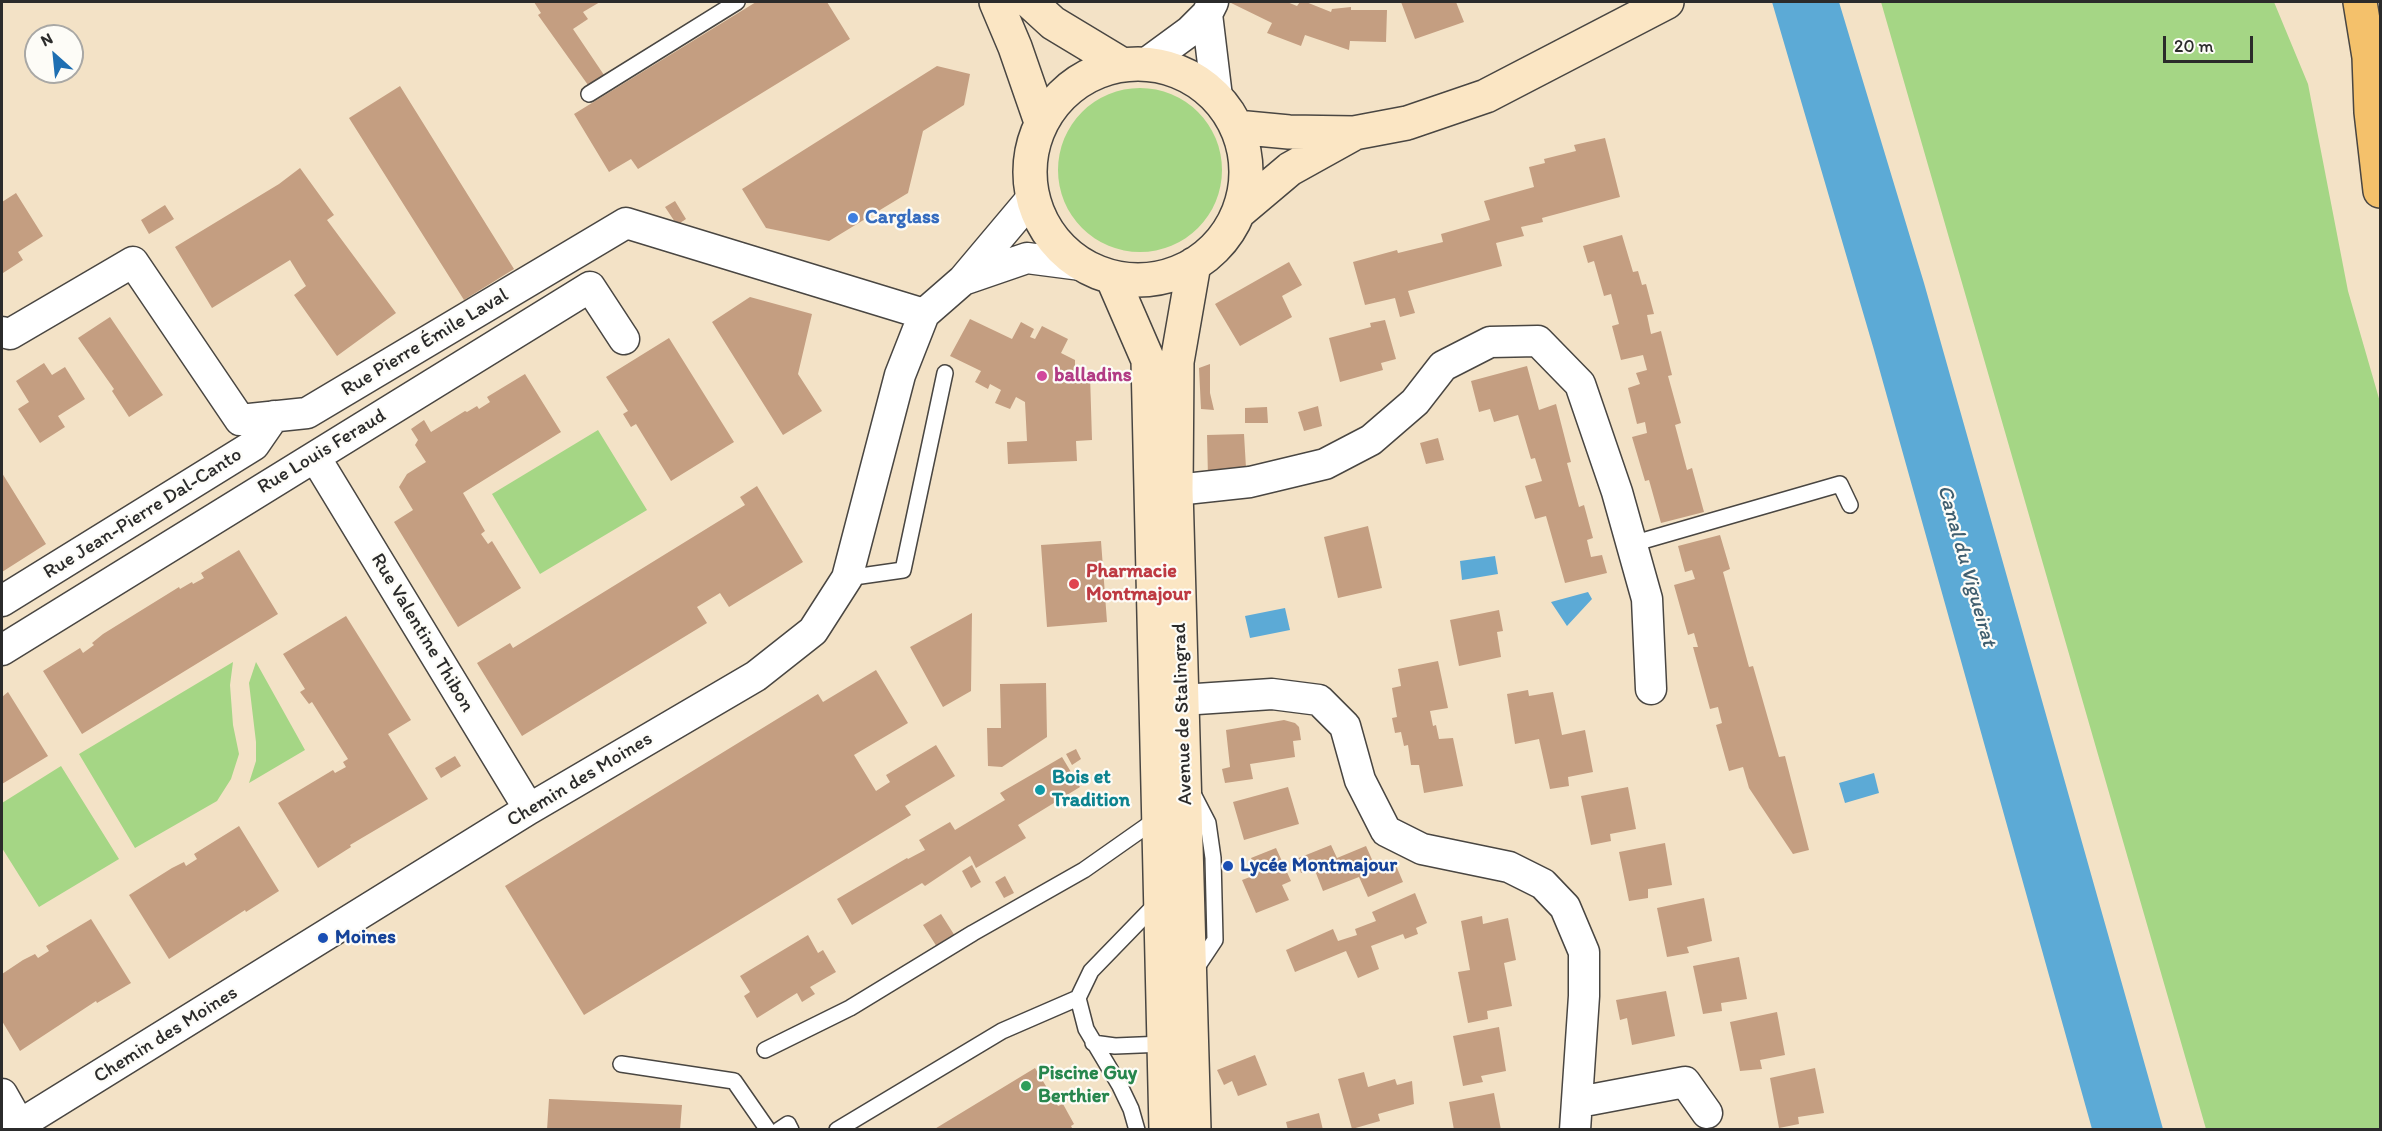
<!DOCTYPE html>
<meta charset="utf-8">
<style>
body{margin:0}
#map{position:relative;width:2382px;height:1131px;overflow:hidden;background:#f3e2c6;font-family:Itim,sans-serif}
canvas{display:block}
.frame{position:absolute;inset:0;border:3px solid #2b2b2b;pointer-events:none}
.north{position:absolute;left:24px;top:24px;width:60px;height:60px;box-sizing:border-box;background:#fdfcf7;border:2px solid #a9a8a5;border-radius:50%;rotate:333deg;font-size:16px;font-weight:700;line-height:24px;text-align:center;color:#2b2b2b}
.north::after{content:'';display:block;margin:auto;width:21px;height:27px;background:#1f6fb2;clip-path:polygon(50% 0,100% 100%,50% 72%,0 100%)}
.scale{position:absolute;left:2163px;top:36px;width:90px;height:27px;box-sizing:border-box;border:3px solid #2b2b2b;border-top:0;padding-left:8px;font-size:18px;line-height:21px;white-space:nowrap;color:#2b2b2b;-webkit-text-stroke:4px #fdfcf7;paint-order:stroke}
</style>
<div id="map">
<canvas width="2382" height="1131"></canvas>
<div class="frame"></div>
<div class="north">N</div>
<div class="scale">20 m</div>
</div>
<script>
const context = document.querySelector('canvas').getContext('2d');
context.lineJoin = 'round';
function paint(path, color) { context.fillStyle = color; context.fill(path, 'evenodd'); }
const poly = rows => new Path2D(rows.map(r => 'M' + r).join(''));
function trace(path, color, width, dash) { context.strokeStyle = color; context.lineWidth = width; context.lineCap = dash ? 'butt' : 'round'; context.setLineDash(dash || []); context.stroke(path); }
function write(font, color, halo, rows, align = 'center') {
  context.font = font + ' Itim,sans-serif'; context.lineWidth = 4.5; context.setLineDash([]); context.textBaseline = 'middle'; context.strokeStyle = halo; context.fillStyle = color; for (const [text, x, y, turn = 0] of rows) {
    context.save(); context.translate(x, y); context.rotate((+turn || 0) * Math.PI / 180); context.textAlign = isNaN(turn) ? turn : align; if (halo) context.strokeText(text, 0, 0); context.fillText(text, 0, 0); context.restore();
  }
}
const green = poly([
 [1881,2,2274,2,2308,84,2348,291,2380,402,2380,1129,2206,1129],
 '1058 170a82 82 0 1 1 164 0a82 82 0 1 1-164 0Z',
 [598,430,647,510,540,574,492,494],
 [233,662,230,685,233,725,239,754,231,779,217,801,135,848,79,754],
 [256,662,305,750,249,783,256,761,256,742,249,683],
 [61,766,119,859,39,907,2,848,2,803]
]);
const water = poly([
 [1772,2,1839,2,1924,283,2163,1129,2092,1129,1874,350],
 [1495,556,1498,574,1462,580,1460,561],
 [1588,592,1592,599,1567,626,1551,602],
 [1285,608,1290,630,1250,638,1245,616],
 [1874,773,1879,793,1845,803,1839,783]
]);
const building = poly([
 [534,2,600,2,583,12,588,19,573,29,604,75,588,85,538,15,541,13],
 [756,2,827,2,850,39,638,169,631,159,609,172,574,114],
 [1229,2,1287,2,1297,6,1300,2,1306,2,1331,12,1332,9,1351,7,1351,10,1387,10,1386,42,1350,41,1349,50,1305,35,1301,46,1267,33,1272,23],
 [1401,2,1456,2,1464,22,1415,39],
 [937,66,970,74,964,105,923,131,908,193,829,241,766,228,742,189],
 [400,86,514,269,464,300,349,118],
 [1605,138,1620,197,1542,218,1543,222,1521,227,1524,236,1496,243,1502,266,1408,291,1415,313,1400,317,1395,298,1365,305,1353,262,1397,250,1398,253,1443,242,1441,234,1490,220,1484,201,1534,187,1529,167,1545,163,1544,159,1576,151,1574,145],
 [300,168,334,215,327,220,396,313,337,356,294,295,306,286,290,260,212,308,175,247,279,184],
 [16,193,43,236,18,252,23,260,3,273,2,270,2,220,3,219,2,202],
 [675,201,686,219,677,225,665,207],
 [165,205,174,219,149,234,141,220],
 [1622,235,1633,272,1638,271,1642,285,1646,284,1654,314,1647,315,1651,334,1661,331,1672,375,1668,376,1681,423,1675,425,1687,470,1692,468,1704,512,1661,523,1649,480,1645,481,1632,437,1647,433,1645,422,1637,424,1628,388,1640,384,1636,373,1647,370,1643,355,1621,360,1612,326,1619,324,1611,294,1604,296,1594,261,1588,263,1583,246],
 [1289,262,1302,285,1282,296,1292,317,1240,346,1215,304],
 [750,297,812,314,798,374,822,411,783,435,712,322],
 [110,317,163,395,129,417,112,391,114,389,78,338],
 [970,319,1012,339,1021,322,1034,329,1030,337,1035,339,1042,326,1068,339,1061,353,1075,360,1075,375,1090,375,1092,440,1076,441,1077,461,1008,464,1007,442,1027,441,1025,402,1016,397,1010,409,995,403,1001,390,990,384,988,389,975,382,981,371,950,356],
 [1385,320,1396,359,1381,363,1383,370,1340,382,1329,338,1371,327,1370,323],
 [669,338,734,442,671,481,636,424,631,427,623,414,628,411,606,377],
 [44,363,52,375,65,367,85,399,58,416,65,427,40,443,18,409,29,402,16,381],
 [1210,364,1210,393,1214,410,1201,409,1199,368],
 [1527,366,1539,410,1556,404,1571,462,1567,463,1579,507,1584,505,1593,538,1587,540,1591,557,1602,555,1607,573,1565,583,1546,516,1535,519,1525,486,1542,481,1535,458,1531,459,1518,415,1494,422,1490,409,1479,412,1471,381],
 [525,374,561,432,463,493,485,531,481,534,488,544,492,541,521,588,458,627,394,522,413,510,399,487,407,474,426,462,415,445,418,440,411,429,424,420,431,432,465,411,467,412,477,406,479,409,490,402,487,397],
 [1318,406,1322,426,1304,431,1298,412],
 [1267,407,1268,423,1245,423,1245,408],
 [1244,434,1246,468,1208,477,1207,435],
 [1438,438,1444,460,1426,464,1420,443],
 [2,473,46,544,2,572],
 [757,486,803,562,729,607,720,593,697,607,707,623,522,736,477,663,510,643,513,648,745,505,740,497],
 [1368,526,1382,588,1338,598,1324,537],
 [1720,535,1730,569,1723,572,1749,667,1753,666,1779,757,1785,756,1809,850,1793,854,1749,788,1743,767,1729,771,1716,725,1722,723,1718,707,1710,709,1693,647,1698,647,1694,633,1688,635,1674,585,1695,579,1692,570,1685,572,1678,546],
 [1101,541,1107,622,1047,627,1041,545],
 [239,550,278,614,82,734,43,671,80,648,83,653,94,645,92,643,103,634,179,587,180,589,192,582,193,584,204,578,201,573],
 [1499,610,1503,631,1497,632,1501,657,1459,666,1450,620],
 [972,613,971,691,943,707,910,647],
 [346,616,411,720,388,734,428,799,350,845,351,847,318,868,278,803,333,770,335,773,346,767,343,762,348,759,312,702,309,704,300,692,305,689,283,654],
 [1438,661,1448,708,1430,711,1433,726,1436,725,1439,739,1453,738,1463,786,1424,793,1419,765,1411,765,1408,745,1404,746,1401,732,1395,733,1392,718,1397,717,1392,688,1401,686,1398,669],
 [876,670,908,723,854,755,876,791,890,782,886,775,936,745,955,776,905,806,911,815,584,1015,505,886,818,694,823,702],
 [1046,683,1047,737,1002,767,988,766,987,728,1001,728,1000,684],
 [1528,690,1529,696,1553,692,1562,735,1585,730,1593,772,1568,777,1569,786,1550,789,1539,739,1515,744,1507,694],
 [8,692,48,756,2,784,2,697],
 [1284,720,1295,723,1299,727,1301,740,1293,741,1295,757,1250,764,1253,779,1225,783,1222,769,1230,767,1226,730],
 [1076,749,1081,759,1072,765,1066,754],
 [455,756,461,766,441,778,435,768],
 [1062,757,1080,787,1018,825,1026,838,976,868,970,856,925,886,922,883,852,925,837,899,907,858,908,859,925,850,919,840,950,822,955,830,1005,800,1000,793],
 [1288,787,1299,824,1244,840,1233,802],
 [1628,787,1636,829,1610,834,1611,841,1591,845,1581,796],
 [239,826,279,891,246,912,245,910,169,959,129,895,172,868,184,862,186,866,197,859,194,854],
 [1665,843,1672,885,1648,889,1648,898,1629,901,1619,852],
 [1331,845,1337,858,1366,846,1374,864,1387,860,1395,863,1403,882,1368,897,1359,877,1323,891,1314,868,1301,873,1296,859],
 [1276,848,1291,881,1282,885,1289,900,1256,913,1242,880,1258,874,1251,858],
 [972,865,981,882,971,888,962,871],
 [1005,876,1014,893,1004,898,995,882],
 [1415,893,1427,923,1416,928,1418,934,1405,939,1403,934,1371,946,1379,969,1358,978,1346,951,1295,972,1286,950,1333,929,1338,941,1357,935,1355,929,1376,921,1372,912],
 [1704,898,1712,941,1687,947,1689,953,1667,957,1657,908],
 [941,914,955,936,937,947,923,925],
 [1482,916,1483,924,1508,918,1516,960,1504,963,1512,1006,1487,1011,1488,1019,1468,1023,1458,972,1470,970,1461,921],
 [91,919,131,983,97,1003,96,1001,20,1051,2,1021,2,974,23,960,35,954,38,958,49,951,46,946],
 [808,935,818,953,823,950,836,972,810,987,815,994,802,1002,797,993,757,1018,744,996,750,992,740,976],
 [1739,957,1747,999,1721,1003,1722,1011,1703,1014,1693,966],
 [1666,991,1675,1036,1632,1045,1627,1018,1620,1020,1616,1000],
 [1777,1012,1785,1055,1760,1060,1762,1069,1740,1071,1730,1022],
 [1499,1027,1506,1071,1481,1076,1483,1082,1463,1086,1453,1036],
 [1255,1055,1267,1085,1238,1096,1232,1081,1224,1085,1217,1070],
 [1035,1068,1058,1106,1063,1104,1074,1124,1071,1126,1073,1130,933,1130],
 [1815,1068,1824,1113,1798,1117,1799,1124,1779,1128,1770,1078],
 [1364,1072,1368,1087,1395,1079,1397,1085,1412,1081,1414,1104,1378,1114,1380,1121,1352,1129,1338,1079],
 [1494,1093,1501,1130,1454,1130,1449,1102],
 [549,1099,682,1105,680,1130,547,1130],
 [1319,1113,1323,1130,1288,1130,1286,1122]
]);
const service = poly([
 [589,94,737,2],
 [1632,544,1840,484,1850,505],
 [847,578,903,570,945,373],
 [1193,794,1208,823,1213,858,1215,940,1195,970],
 [1093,1043,1115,1046,1164,1044],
 [765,1050,850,1008,973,933,1084,870,1158,818],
 [621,1064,734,1081,768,1130],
 [779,1130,788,1124,791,1130],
 [837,1130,1002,1031,1078,998],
 [1137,1130,1131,1109,1120,1086,1086,1029,1078,998,1091,971,1157,903]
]);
const minor = poly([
 [1207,14,1217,97],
 [1145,64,1190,31,1207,14,1213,2],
 [963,280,1027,258,1081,265],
 [2,332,10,334,133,262,240,420,307,413,626,223,924,314],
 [315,457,529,809],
 [1176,490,1250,482,1325,464,1371,440,1415,402,1443,366,1490,342,1538,341,1580,384,1617,492,1647,599,1651,689],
 [2,601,254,445,274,416],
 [2,650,590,287,624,339],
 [1182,700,1272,694,1319,700,1345,726,1360,780,1386,831,1422,849,1509,867,1543,884,1565,907,1584,952,1584,996,1575,1130],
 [2,1094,19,1124],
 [1579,1102,1685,1082,1707,1113],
 [11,1130,529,809,756,676,813,631,847,578,900,375,924,314,963,280,1032,198]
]);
const secondary = poly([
 [996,2,1015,47,1041,122],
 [1030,2,1053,23,1121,64],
 '1030 172a108 108 0 1 1 216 0a108 108 0 1 1-216 0Z',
 [1236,127,1289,132,1354,133,1407,123,1486,96,1667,2],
 [1239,212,1290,169,1353,134],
 [1194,264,1177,362,1176,490,1194,1130],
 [1112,277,1148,360,1166,1130]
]);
const primary = poly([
 [2360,2,2369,57,2371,112,2380,191]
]);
const markers = [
 [853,218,6,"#3f7fe0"],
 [1042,376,6,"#d1479c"],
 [1074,584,6,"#e0444e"],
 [1040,790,6,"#0f9aa8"],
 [1228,866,6,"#1a4fb4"],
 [323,938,6,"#1a4fb4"],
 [1026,1086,6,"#2e9e5b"]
];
const shopNames = [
 ["Carglass",865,218]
];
const streetNames = [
 ["Rue Pierre Émile Laval",425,343,-31],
 ["Rue Louis Feraud",322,452,-31],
 ["Rue Jean-Pierre Dal-Canto",143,514,-32],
 ["Rue Valentine Thibon",422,633,59],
 ["Avenue de Stalingrad",1183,714,-92],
 ["Chemin des Moines",580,780,-31],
 ["Chemin des Moines",166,1035,-32]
];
const hotelNames = [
 ["balladins",1054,376]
];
const healthNames = [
 ["Pharmacie",1086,572],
 ["Montmajour",1086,595]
];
const cultureNames = [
 ["Bois et",1052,778],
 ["Tradition",1052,801]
];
const transitNames = [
 ["Lycée Montmajour",1240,866],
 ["Moines",335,938]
];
const leisureNames = [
 ["Piscine Guy",1038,1074],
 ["Berthier",1038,1097]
];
const waterNames = [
 ["Canal du Vigueirat",1966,566,74]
];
paint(green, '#a5d685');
paint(water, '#5caad6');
paint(building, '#c49e81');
trace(service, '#494642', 18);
trace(minor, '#494642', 33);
trace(secondary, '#494642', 36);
trace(primary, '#494642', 36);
trace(service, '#fff', 15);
trace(minor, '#fff', 30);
trace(secondary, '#fbe6c4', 33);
trace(primary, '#f4c16b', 33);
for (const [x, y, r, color] of markers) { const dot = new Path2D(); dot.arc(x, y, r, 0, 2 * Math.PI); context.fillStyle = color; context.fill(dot); trace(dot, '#fdfcf7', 2); }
write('bold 20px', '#366cbe', '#fdfcf7', shopNames, 'left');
write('20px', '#2b2b2b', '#fdfcf7', streetNames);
write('bold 20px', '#b23c85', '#fdfcf7', hotelNames, 'left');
write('bold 20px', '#be3a42', '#fdfcf7', healthNames, 'left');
write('bold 20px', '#0d838f', '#fdfcf7', cultureNames, 'left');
write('bold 20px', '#164399', '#fdfcf7', transitNames, 'left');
write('bold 20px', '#27864d', '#fdfcf7', leisureNames, 'left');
write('italic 21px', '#3f5e6f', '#fdfcf7', waterNames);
</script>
